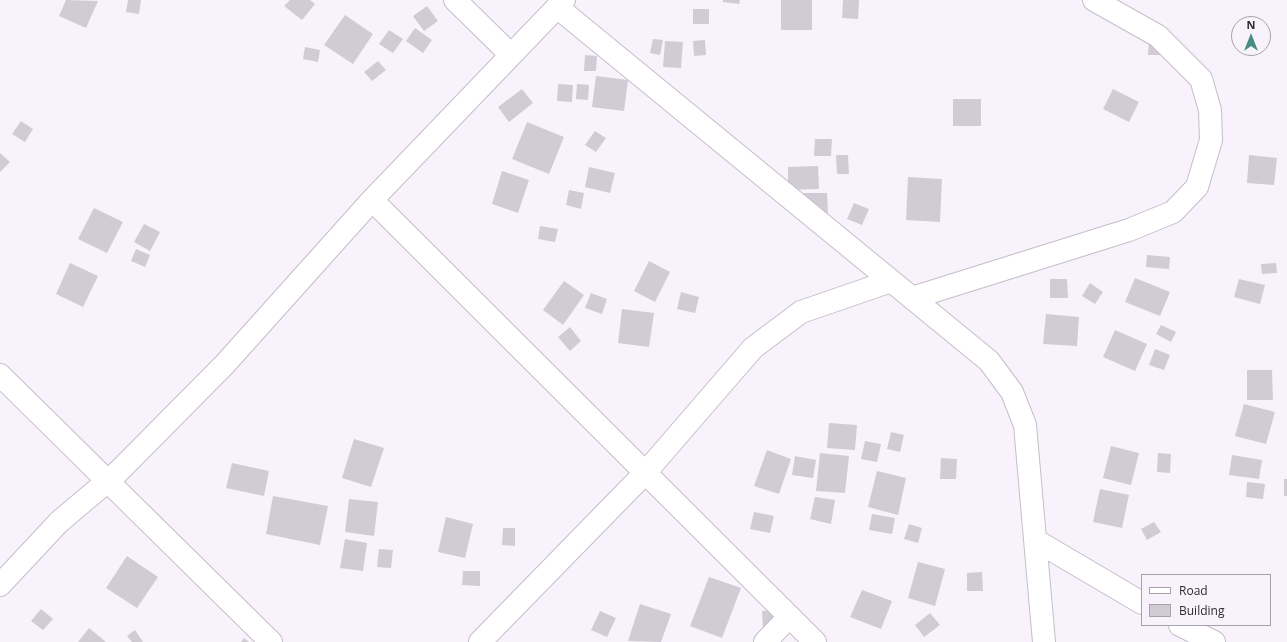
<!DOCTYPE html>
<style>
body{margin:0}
#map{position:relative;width:1287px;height:642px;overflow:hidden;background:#f8f2fc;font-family:"Open Sans",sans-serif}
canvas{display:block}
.legend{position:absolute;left:1141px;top:574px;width:130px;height:52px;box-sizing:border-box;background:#f8f2fc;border:1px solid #a7a2aa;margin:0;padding:5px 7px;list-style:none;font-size:12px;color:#2d2b2f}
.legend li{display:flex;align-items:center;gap:8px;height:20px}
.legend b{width:20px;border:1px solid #a7a2aa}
.north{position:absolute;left:1231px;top:16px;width:40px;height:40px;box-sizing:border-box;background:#f8f2fc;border:1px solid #a7a2aa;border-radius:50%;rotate:0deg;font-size:11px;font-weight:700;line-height:16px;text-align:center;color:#2d2b2f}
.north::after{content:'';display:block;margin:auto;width:14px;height:18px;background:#488d82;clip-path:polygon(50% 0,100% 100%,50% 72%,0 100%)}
</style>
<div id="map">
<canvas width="1287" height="642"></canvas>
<ul class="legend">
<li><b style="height:5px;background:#fff"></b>Road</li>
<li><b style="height:11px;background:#d1cbd6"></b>Building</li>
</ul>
<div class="north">N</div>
</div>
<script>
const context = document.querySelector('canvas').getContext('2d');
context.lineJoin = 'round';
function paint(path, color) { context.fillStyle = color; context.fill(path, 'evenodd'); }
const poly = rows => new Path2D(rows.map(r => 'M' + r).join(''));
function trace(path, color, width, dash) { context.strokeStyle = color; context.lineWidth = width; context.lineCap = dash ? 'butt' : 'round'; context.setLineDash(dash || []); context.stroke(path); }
const building = poly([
 [66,0,98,1,86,28,59,16],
 [128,0,141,0,139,14,126,12],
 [290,0,310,0,315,4,302,20,284,6],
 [723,0,740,0,739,4,723,2],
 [781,0,812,0,812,30,781,30],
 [843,0,859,0,858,19,842,18],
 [427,6,438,21,424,31,413,16],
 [693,9,709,9,709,24,693,24],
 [345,15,373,34,353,64,324,45],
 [415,28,432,40,423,53,406,41],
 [389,30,403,39,393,53,379,44],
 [1149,37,1174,55,1148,55],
 [653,39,663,40,660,55,650,53],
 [705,40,706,55,694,56,693,41],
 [665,41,683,42,681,68,663,67],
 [305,47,320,50,318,62,303,59],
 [585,55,597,56,596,71,584,71],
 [378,61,386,70,372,81,364,72],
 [596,76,628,80,624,111,592,107],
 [558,84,573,85,572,102,557,101],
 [577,84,589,85,588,100,576,99],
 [522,89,533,103,509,122,498,107],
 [1113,89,1139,102,1129,122,1103,109],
 [953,99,981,99,981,126,953,126],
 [21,121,33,129,25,142,12,134],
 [527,122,564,137,549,174,512,159],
 [595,131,606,138,596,152,585,145],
 [815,139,832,139,831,156,814,156],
 [0,153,10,162,0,172],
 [836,155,848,155,849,174,837,174],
 [1249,155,1277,158,1274,185,1247,183],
 [818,166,819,189,788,190,788,167],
 [589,167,615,173,610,193,585,187],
 [502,171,529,180,518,213,492,204],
 [908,177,942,179,940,222,906,220],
 [569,190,584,193,581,209,566,205],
 [803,193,827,193,828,213,804,213],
 [854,203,869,209,862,225,847,219],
 [94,208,123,222,107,253,78,239],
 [144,224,160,232,150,251,134,242],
 [540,226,558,229,555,242,538,239],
 [136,249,150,255,145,267,131,261],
 [1147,255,1170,257,1169,269,1146,267],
 [649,261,670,272,655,302,634,291],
 [70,263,98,276,83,307,56,294],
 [1276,263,1277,273,1262,274,1261,264],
 [1135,278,1170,292,1160,316,1125,302],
 [1050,279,1067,279,1068,298,1050,298],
 [1239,279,1265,285,1260,304,1234,297],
 [564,281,584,295,563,325,543,310],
 [1090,283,1103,292,1095,304,1082,296],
 [681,292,699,297,695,313,677,309],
 [591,293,607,299,602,314,585,308],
 [622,309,654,313,649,347,618,343],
 [1046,314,1079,317,1077,346,1043,344],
 [1161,325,1176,332,1171,342,1156,334],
 [570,327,581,341,570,351,558,337],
 [1115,330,1147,344,1135,371,1103,357],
 [1155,349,1170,355,1164,370,1149,365],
 [1247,370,1272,370,1273,400,1247,400],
 [1244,404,1275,412,1266,444,1235,436],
 [829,423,857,425,855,450,827,448],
 [891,432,904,435,900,452,887,449],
 [354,439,384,448,371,487,342,478],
 [865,441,881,444,877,462,861,459],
 [1111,446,1139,453,1131,485,1103,478],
 [767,450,791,459,779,494,754,486],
 [820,453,849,456,845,493,816,491],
 [1158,453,1171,454,1170,473,1157,472],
 [1232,455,1262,460,1259,479,1229,475],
 [795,456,816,460,813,478,792,475],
 [941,458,957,459,956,479,940,479],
 [232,463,269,471,264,496,226,488],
 [877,471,906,478,898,515,868,507],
 [1284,479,1287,479,1287,496,1284,496],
 [1247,482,1265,484,1263,499,1246,497],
 [1100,489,1129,495,1122,528,1093,522],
 [273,496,328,506,320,545,266,534],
 [815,497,835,500,831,524,810,519],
 [349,499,378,502,374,536,345,532],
 [754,512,774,516,770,533,750,529],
 [872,514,895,518,892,534,869,530],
 [446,517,473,524,465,558,438,552],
 [1154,522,1161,532,1147,540,1141,529],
 [909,524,922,528,918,543,904,539],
 [503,528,515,528,515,546,502,545],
 [345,539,367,543,363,571,340,568],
 [379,549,393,550,391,568,377,567],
 [127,556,158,577,137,608,106,588],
 [918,562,945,569,935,606,908,598],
 [463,571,480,571,480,586,462,585],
 [982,572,983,591,967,591,967,573],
 [709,577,741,588,722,638,690,626],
 [862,590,892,601,881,629,850,617],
 [640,604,671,614,661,642,628,641],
 [41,609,53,619,43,630,31,621],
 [774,610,775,628,763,629,762,611],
 [600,611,616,618,607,637,591,630],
 [930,613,940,625,924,637,915,625],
 [89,628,106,642,78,642],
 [135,630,143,642,132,642,127,636],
 [244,638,249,642,241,642]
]);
const minor = poly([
 [455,0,511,55],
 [557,7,989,361,1012,392,1025,425,1044,642],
 [372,200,815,642],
 [912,298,1129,230,1173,212,1197,187,1211,140,1210,110,1201,79,1158,36,1094,0],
 [0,375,271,642],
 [1035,540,1142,603],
 [0,585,59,522,117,473,225,364,372,200,564,0],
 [1180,625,1214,642],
 [480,642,645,473,753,348,801,312,891,281],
 [765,642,789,617]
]);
paint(building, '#d1cbd6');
trace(minor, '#c4bec9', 24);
trace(minor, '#fff', 22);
</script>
